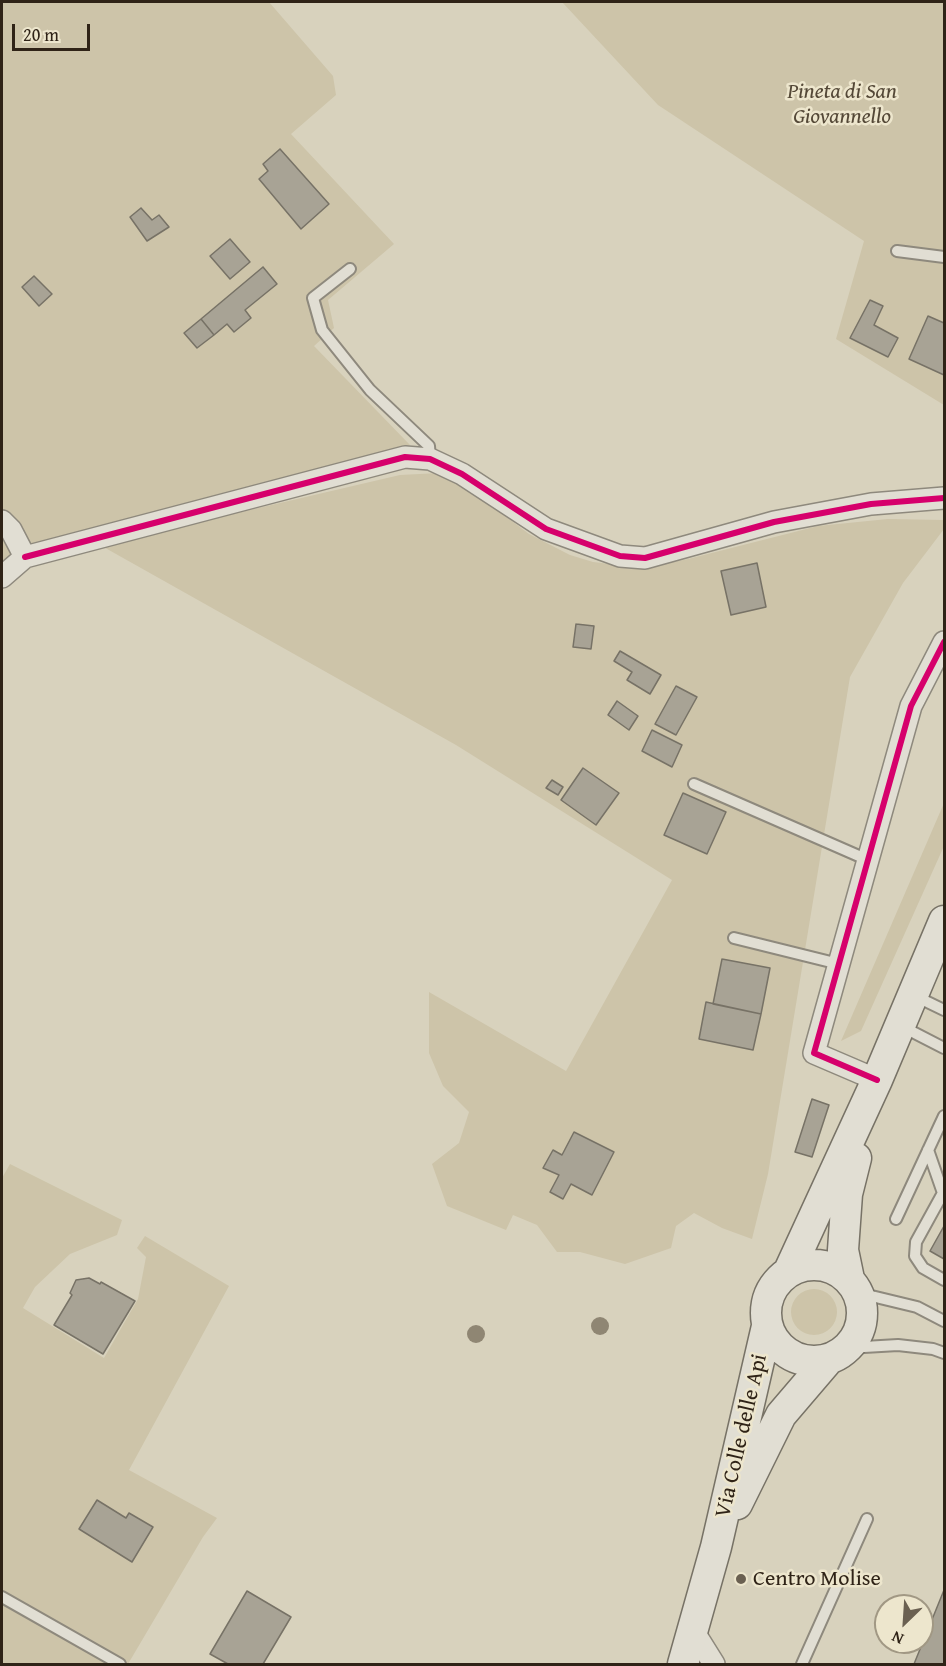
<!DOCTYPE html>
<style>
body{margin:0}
#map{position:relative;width:946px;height:1666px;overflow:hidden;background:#d8d2bd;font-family:"Gentium Book Plus",serif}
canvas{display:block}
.frame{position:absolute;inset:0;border:3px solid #2f2317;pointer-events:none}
.north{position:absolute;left:874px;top:1594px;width:60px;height:60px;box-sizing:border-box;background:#ede6cd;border:2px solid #a19884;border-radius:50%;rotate:205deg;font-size:16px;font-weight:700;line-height:24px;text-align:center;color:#2f2317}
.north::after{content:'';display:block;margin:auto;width:21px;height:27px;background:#6a6051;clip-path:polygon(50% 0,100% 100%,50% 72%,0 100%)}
.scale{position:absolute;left:12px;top:24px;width:78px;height:27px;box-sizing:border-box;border:3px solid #2f2317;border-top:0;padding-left:8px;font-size:18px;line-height:21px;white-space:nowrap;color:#2f2317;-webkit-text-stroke:4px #ede6cd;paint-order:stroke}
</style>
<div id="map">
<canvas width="946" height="1666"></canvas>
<div class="frame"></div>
<div class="north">N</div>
<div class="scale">20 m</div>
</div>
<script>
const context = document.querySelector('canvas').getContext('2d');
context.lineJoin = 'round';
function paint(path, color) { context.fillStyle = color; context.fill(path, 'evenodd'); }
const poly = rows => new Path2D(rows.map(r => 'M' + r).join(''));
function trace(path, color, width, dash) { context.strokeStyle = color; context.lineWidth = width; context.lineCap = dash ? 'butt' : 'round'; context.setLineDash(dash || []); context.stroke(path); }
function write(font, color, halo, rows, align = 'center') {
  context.font = font + ' "Gentium Book Plus",serif'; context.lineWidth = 5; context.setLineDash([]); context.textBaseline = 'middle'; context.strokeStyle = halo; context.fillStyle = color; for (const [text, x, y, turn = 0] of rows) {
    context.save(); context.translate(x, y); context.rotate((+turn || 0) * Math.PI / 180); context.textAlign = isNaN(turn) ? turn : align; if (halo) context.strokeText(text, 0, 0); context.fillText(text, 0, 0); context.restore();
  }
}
const green = poly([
 [2,2,269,2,333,76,336,95,291,134,394,244,328,300,334,328,314,346,410,445,44,542,2,562],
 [562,2,944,2,944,405,836,339,864,241,658,105],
 [439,473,483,499,529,534,570,555,593,562,644,568,688,559,818,526,888,519,944,520,944,529,903,583,850,677,768,1174,752,1239,722,1228,694,1213,676,1226,671,1248,625,1264,580,1252,557,1252,537,1225,513,1215,506,1230,447,1206,432,1164,459,1143,469,1112,443,1086,429,1053,429,992,566,1071,672,880,456,745,100,545,400,475],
 [944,803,944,846,861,1031,841,1041],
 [10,1164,122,1220,117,1235,70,1254,35,1287,23,1308,104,1358,138,1299,146,1257,137,1248,145,1236,229,1286,129,1470,217,1518,203,1537,128,1664,2,1664,2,1178],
 '791 1312a23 23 0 1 1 46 0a23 23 0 1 1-46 0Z'
]);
const building = poly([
 [280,149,329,204,301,229,259,179,268,171,263,164,280,149],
 [141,208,152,220,159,215,169,227,147,241,130,217,141,208],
 [230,239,250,262,230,279,210,256,230,239],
 [263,267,277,284,245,310,251,318,234,332,227,324,214,335,201,319,263,267],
 [34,276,52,294,39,306,22,287,34,276],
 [870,300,883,306,874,325,898,338,888,357,850,338,870,300],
 [928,316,944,323,944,375,909,359,928,316],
 [201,319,214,335,197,348,184,333,201,319],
 [757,563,766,607,731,615,721,571,757,563],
 [576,624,594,626,591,649,573,647,576,624],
 [620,651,661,675,650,694,627,680,632,672,614,661,620,651],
 [676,686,697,697,676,735,655,724,676,686],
 [617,701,638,716,629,730,608,715,617,701],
 [652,730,682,745,672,767,642,751,652,730],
 [583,768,619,793,596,825,561,800,583,768],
 [552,780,563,787,558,795,546,788,552,780],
 [683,793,726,812,707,854,664,835,683,793],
 [722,959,770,968,761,1014,713,1004,722,959],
 [706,1002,761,1014,753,1050,699,1039,706,1002],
 [812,1099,829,1105,812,1157,795,1152,812,1099],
 [574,1132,614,1152,592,1195,571,1184,563,1199,550,1192,559,1175,543,1168,553,1150,562,1155,574,1132],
 [944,1226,944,1259,930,1251,944,1226],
 [89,1278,100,1284,101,1282,135,1301,103,1354,54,1325,72,1295,70,1293,76,1280,89,1278],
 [97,1500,126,1518,129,1513,153,1527,132,1562,79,1529,97,1500],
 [944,1590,944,1664,914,1664,944,1590],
 [247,1591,291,1617,263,1664,228,1664,210,1654,247,1591]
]);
const service = poly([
 [897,251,944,257],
 [350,269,313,298,322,330,370,390,429,446,430,459],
 [694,784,868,860],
 [734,938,839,964],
 [913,995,944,1010],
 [903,1027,944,1048],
 [928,1150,943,1193,916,1242,915,1256,923,1268,944,1280],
 [896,1219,944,1116],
 [859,1293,917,1307,944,1321],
 [847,1348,898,1345,933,1349,944,1353],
 [2,1597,120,1664],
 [802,1664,867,1519]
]);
const minor = poly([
 [2,521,11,530,25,557,2,577],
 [25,557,405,457,430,459,462,474,546,529,620,556,645,558,774,522,871,504,944,498],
 [877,1080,814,1053,911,706,944,642],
 [694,1632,714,1664]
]);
const secondary = poly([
 '766 1313a48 48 0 1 1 96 0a48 48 0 1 1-96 0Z',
 [789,1271,877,1080,944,921],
 [849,1279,843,1250,847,1194,856,1158],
 [737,1504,781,1415,828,1360],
 [683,1664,716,1547,767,1326]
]);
const cycleway = poly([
 [25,557,405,457,430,459,462,474,546,529,620,556,645,558,774,522,871,504,944,498],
 [877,1080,814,1053,911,706,944,642]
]);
const trees = [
 [600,1326],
 [476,1334]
];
const markers = [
 [741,1579,6,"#6a6051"]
];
const parkNames = [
 ["Pineta di San",842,92],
 ["Giovannello",842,117]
];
const streetNames = [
 ["Via Colle delle Api",742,1436,-77]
];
const poiNames = [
 ["Centro Molise",753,1579]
];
paint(green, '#cdc4a9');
paint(building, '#a8a395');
trace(building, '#777266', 1.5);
trace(service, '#8e897d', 14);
trace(minor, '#8e897d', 24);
trace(secondary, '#777266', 33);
trace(service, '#e1ded3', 10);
trace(minor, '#e1ded3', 21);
trace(secondary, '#e1ded3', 30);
trace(cycleway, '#d6006c', 6);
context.fillStyle = '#8f8673';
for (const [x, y] of trees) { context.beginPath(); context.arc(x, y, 9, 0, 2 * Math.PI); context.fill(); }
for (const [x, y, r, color] of markers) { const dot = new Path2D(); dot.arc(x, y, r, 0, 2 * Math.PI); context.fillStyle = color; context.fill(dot); trace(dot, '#ede6cd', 2); }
write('italic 22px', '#544837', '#ede6cd', parkNames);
write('22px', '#2f2317', '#ede6cd', streetNames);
write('22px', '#2f2317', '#ede6cd', poiNames, 'left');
</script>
